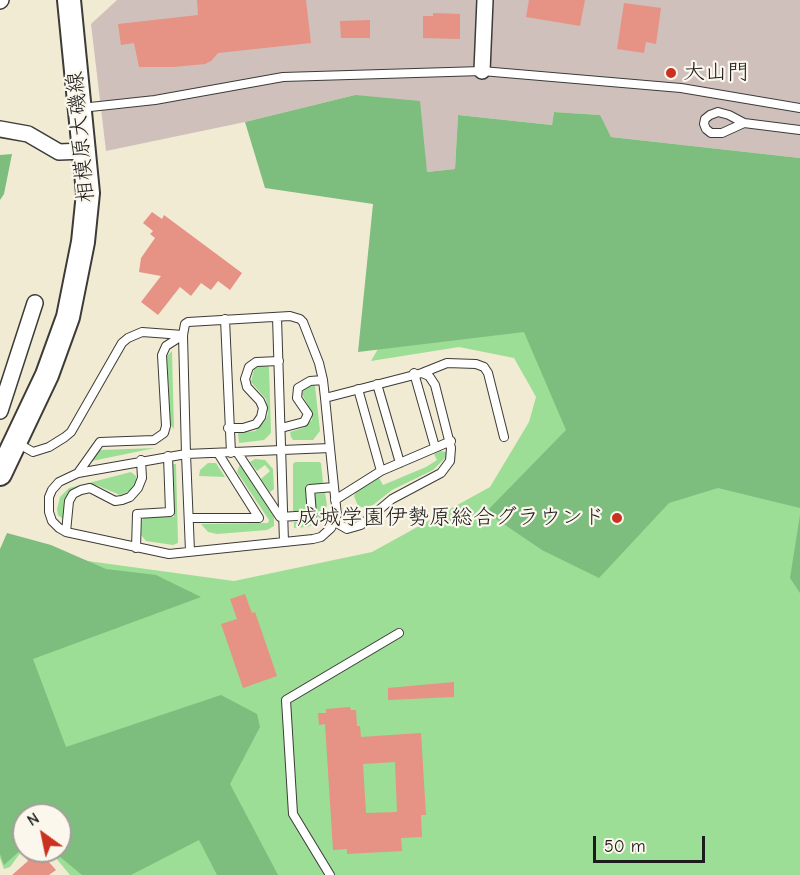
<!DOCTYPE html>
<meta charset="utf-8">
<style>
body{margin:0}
#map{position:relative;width:800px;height:875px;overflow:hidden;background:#f2ebd3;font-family:"Comic Neue",sans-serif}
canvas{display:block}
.north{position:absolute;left:12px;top:803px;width:60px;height:60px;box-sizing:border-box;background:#fbf7ec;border:2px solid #a29f99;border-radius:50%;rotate:327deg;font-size:16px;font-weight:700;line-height:24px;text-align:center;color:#1c1c1c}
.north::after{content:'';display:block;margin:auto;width:21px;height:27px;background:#c8321e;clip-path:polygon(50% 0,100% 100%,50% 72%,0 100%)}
.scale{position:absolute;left:593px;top:836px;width:112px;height:27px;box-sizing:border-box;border:3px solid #1c1c1c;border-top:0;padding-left:8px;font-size:18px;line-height:21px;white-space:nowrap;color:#1c1c1c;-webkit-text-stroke:4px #fbf7ec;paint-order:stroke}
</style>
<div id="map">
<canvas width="800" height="875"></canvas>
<div class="north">N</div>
<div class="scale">50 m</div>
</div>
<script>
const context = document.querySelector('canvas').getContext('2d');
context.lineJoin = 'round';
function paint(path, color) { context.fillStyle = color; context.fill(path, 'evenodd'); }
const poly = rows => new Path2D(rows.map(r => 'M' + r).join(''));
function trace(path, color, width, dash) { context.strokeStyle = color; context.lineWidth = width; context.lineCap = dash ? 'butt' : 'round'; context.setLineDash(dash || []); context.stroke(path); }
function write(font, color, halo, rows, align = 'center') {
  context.font = font + ' "Comic Neue","Klee One",sans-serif'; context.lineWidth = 4.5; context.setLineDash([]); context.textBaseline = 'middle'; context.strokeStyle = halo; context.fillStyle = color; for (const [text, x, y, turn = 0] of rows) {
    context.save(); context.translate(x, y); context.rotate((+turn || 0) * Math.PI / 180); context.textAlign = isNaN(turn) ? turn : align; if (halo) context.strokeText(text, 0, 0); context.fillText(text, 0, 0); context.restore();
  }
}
const industrial = poly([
 [117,0,800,0,800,158,611,137,599,115,554,112,552,125,458,115,455,169,427,172,355,95,245,122,106,151,91,24]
]);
const green = poly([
 [394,321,800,341,800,875,70,875,50,851,60,851,60,815,24,815,24,848,10,867,4,869,0,858,0,549,234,581,372,552,490,487,529,422,536,397,514,358,459,347,371,361],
 [172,351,174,429,170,424,167,356],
 [262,365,269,367,271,433,264,440,239,443,238,433,255,431,265,421,268,414,266,399,251,382,254,369],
 [308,385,315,386,320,431,313,440,293,440,291,437,290,432,303,428,312,420,312,413,302,394,304,388],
 [155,448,92,461,100,450],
 [440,451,446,452,446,457,433,470,392,490,373,505,366,508,358,506,354,496,356,492,379,478,383,485,426,467,437,460,434,454],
 [255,459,265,460,273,469,274,489,270,492,261,479,270,471,265,465,257,471,250,462],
 [295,462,319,462,321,463,323,482,321,484,307,485,308,510,305,513,293,511,293,464],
 [208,463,216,463,225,477,199,476,200,470],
 [173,464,176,464,178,543,173,545,146,541,141,535,142,521,144,517,174,517],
 [240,464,274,517,274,526,267,530,217,534,208,532,201,524,268,523,269,520,237,472],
 [131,472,136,476,137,481,132,490,120,495,96,485,83,485,77,488,66,499,63,519,58,515,57,509,60,497,69,488],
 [325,493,327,505,322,519,308,527,294,528,294,522,315,520,315,494]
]);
const forest = poly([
 [355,95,420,101,427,172,455,169,458,115,552,125,554,112,600,115,611,137,800,158,800,508,718,488,669,503,599,578,542,550,486,512,566,430,524,332,358,352,373,204,265,188,245,122],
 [12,154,4,194,0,200,0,155],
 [800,515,800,593,790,578],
 [7,533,51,545,106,569,156,575,201,597,33,659,66,747,221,695,257,714,260,727,230,784,278,875,217,875,199,840,131,875,82,875,53,851,60,851,60,815,24,815,24,847,4,865,0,854,0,549]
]);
const building = poly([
 [197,0,306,0,311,43,218,53,211,61,205,64,173,67,139,67,134,43,121,45,118,24,198,15],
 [529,0,585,0,580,26,526,17],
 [624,3,661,8,656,44,646,42,644,53,617,49],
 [433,13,460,14,460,39,423,38,423,16,433,16],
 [370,20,370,38,341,38,340,21],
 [152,212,162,219,164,215,242,273,230,290,218,281,211,290,201,283,191,296,180,287,158,315,141,302,161,276,139,272,141,258,155,238,150,234,153,231,143,223],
 [245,594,252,613,255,612,277,676,243,688,221,624,237,619,230,599],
 [454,682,454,697,388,700,388,688],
 [350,707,351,710,356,710,357,726,360,726,361,737,421,733,426,815,421,815,422,837,401,838,402,851,347,854,347,849,333,850,325,724,319,725,318,713,326,713,326,709],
 [395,762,397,812,366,813,363,764],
 [33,851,39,851,56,870,49,875,12,875,28,861,26,858]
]);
const lane = poly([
 [81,108,155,100,283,77,482,71,681,88,800,108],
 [744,123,722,133,711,133,706,129,704,124,705,119,710,115,718,112,729,115,744,123,800,130],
 [277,317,284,542],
 [225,319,231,453],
 [414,373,435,447],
 [422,373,447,363,476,364,484,367,488,373,504,437],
 [377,384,400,463],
 [358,389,381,471],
 [325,398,422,373,429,376,435,385,451,448,450,461,441,473,392,499,361,525,347,529,335,522],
 [228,428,243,428,256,424,261,417,263,408,260,401,247,387,245,379,249,367,256,362,279,361],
 [281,428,304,422,308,414,297,398,298,388,310,381,323,380],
 [19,444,33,452,49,447,65,437,71,432,122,343,128,338,142,332,183,335],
 [237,452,280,517,312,515,310,489,334,487],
 [78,473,100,442,154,440,164,433,166,426,162,355,166,346,183,335],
 [335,500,381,471,451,441],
 [189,518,259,518,218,453],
 [66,532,69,501,73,494,81,490,90,488,115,501,122,500,130,497,138,488,142,478,141,460],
 [136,548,137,514,170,512,168,456],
 [190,551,186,454,183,335,185,324,188,322,290,316,300,319,303,322,319,363,323,380,325,398,330,448,334,487,337,515,331,528,321,537,313,539,169,554,66,532,59,528,52,521,49,512,49,497,52,490,59,482,78,473,186,454,330,448],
 [330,875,293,814,286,700,399,633]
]);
const street = poly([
 [0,1,1,0],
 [482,71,485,0],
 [0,129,28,134,59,152,84,151],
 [0,411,35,303]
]);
const primary = poly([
 [0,474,47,375,68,317,83,242,88,193,69,0]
]);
const markers = [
 [671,73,6,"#c8321e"],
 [617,518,6,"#c8321e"]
];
const poiNames = [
 ["大山門",683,73],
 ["成城学園伊勢原総合グラウンド",605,518,"right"]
];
const streetNames = [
 ["相模原大磯線",81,137,-95]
];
paint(industrial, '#cfc0bb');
paint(green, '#9cde95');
paint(forest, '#7dbd7e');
paint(building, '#e69284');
trace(lane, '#3c3b37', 10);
trace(street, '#3c3b37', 18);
trace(primary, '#3c3b37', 26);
trace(lane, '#fff', 8);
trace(street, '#fff', 15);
trace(primary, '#fff', 22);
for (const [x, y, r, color] of markers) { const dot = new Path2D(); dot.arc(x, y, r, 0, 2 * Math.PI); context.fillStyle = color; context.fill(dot); trace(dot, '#fbf7ec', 2); }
write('22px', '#1c1c1c', '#fbf7ec', poiNames, 'left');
write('22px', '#1c1c1c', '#fbf7ec', streetNames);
</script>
